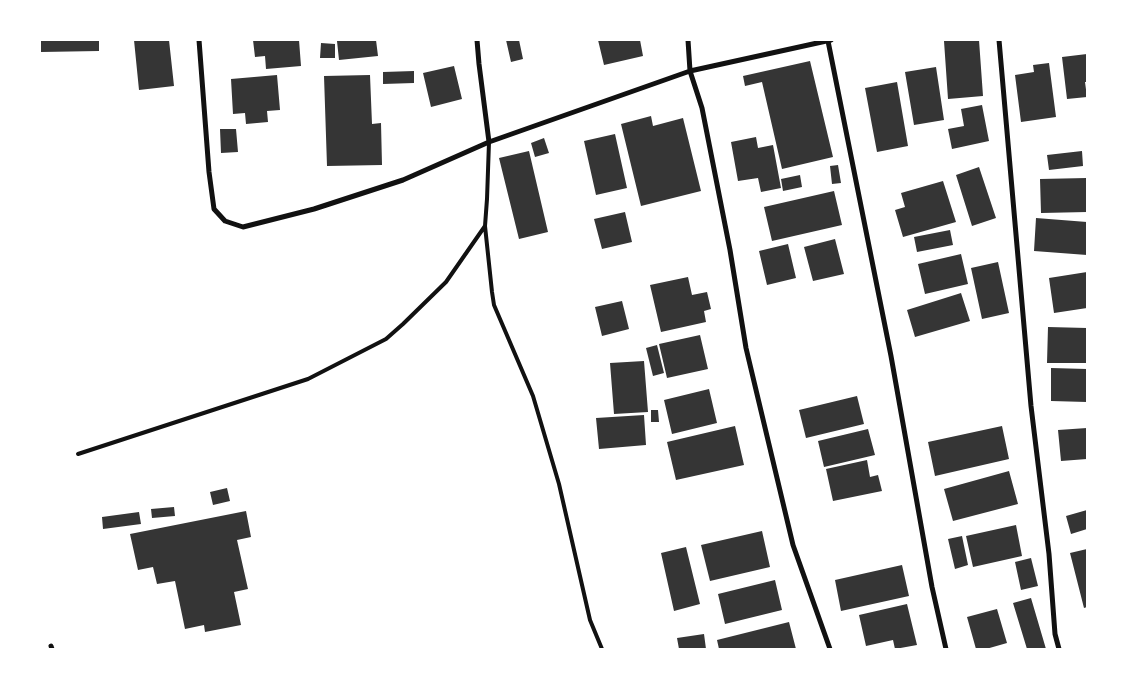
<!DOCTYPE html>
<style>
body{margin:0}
#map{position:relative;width:1127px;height:689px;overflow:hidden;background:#fff;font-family:"DM Sans",sans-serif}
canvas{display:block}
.frame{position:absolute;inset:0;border:41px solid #fff;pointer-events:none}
</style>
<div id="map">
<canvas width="1127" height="689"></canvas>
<div class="frame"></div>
</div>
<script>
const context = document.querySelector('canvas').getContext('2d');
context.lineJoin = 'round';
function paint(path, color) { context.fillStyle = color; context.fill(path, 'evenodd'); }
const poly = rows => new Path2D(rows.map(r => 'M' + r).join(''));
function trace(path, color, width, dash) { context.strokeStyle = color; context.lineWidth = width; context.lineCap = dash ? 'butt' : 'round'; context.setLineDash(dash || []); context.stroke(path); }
const building = poly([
 [41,40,99,40,99,51,41,52],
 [134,40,169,40,174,86,139,90],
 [253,40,299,40,301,66,266,69,265,56,255,57],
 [342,40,376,40,378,56,339,60,337,41],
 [506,40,519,40,523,59,511,62],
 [598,40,640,40,643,56,604,65],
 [958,40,979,40,983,96,948,99,944,41],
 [321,43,335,44,335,58,320,58],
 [1087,54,1087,82,1085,82,1087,97,1067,99,1062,57],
 [810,61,833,157,782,169,762,82,745,86,743,76],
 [1049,63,1056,117,1021,122,1015,75,1034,72,1033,65],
 [454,66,462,99,431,107,423,73],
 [936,67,944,120,914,125,905,72],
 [414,71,414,83,383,84,383,72],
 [277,75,280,110,267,111,268,122,246,124,245,113,233,114,231,79],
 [370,75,372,124,381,123,382,165,327,166,324,76],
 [897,82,908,146,877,152,865,88],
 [982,105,989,141,952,149,948,129,964,126,961,109],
 [651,116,653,126,683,118,701,191,641,206,621,124],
 [220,129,236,129,238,152,221,153],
 [615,134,627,188,596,195,584,141],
 [756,137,758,148,773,145,781,188,761,192,758,178,738,181,731,142],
 [544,138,549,153,535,157,531,143],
 [529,151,548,232,519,239,499,158],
 [1082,151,1083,166,1049,170,1047,155],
 [838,165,841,183,832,184,830,166],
 [979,167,996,218,972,226,956,175],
 [800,175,802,187,783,191,781,179],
 [1087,178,1087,212,1041,213,1040,179],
 [943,181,956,222,903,237,895,210,905,207,901,193],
 [834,191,842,225,772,241,764,207],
 [625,212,632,242,602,249,594,219],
 [1036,218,1087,222,1087,255,1034,251],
 [950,230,953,245,917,252,914,237],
 [835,239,844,274,813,281,804,247],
 [788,244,796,278,767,285,759,251],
 [961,254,968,284,925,294,918,264],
 [998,262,1009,313,982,319,971,268],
 [1087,272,1087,308,1054,313,1049,278],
 [688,277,692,295,707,292,711,309,704,311,706,322,661,332,650,285],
 [961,293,970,321,915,337,907,310],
 [622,301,629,329,602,336,595,307],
 [1048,327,1087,328,1087,363,1047,363],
 [700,335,708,369,667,378,659,344],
 [657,345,664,373,653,376,646,348],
 [644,361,648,412,614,414,610,363],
 [1051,368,1087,369,1087,402,1051,401],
 [709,389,717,423,672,434,664,400],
 [857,396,864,424,806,438,799,410],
 [651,410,658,410,659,422,651,422],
 [644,415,646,445,599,449,596,418],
 [735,426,744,465,676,480,667,442],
 [1002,426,1009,459,935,476,928,442],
 [1087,428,1087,459,1061,461,1058,430],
 [868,429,875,455,824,467,818,441],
 [867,460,870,477,878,475,882,491,833,501,826,469],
 [1009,471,1018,504,953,521,944,489],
 [227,488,230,501,213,505,210,492],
 [174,507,175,516,152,518,151,509],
 [1087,510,1087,529,1071,534,1066,516],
 [246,511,251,537,237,540,248,589,234,592,241,625,205,632,204,625,185,629,175,581,157,584,153,567,138,570,130,534],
 [139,512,141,524,103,529,102,517],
 [1016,525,1022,556,973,567,966,536],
 [762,531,770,567,710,581,701,545],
 [962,536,968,565,955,569,948,539],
 [686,547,700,604,674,611,661,553],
 [1087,549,1087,607,1084,608,1070,553],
 [1031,558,1038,586,1021,590,1015,562],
 [902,565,909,596,841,611,835,580],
 [775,580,782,610,725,624,718,594],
 [1031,598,1046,649,1027,649,1013,603],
 [907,604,917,645,895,649,893,640,866,646,859,615],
 [997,609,1007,643,986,649,976,649,967,617],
 [789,622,796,649,719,649,717,640],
 [704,634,706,649,679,649,677,638]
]);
const service = poly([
 [489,142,487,199,485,226,492,292,494,305,533,396,559,484,590,620,602,649],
 [78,454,308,379,386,339,403,324,446,282,485,226]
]);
const minor = poly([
 [199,40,209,172,214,209,225,221,243,227,314,209,403,180,489,142,690,71,831,40],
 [477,40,479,64,489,142],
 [688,40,690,71,702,108,730,250,746,348,793,545,830,649],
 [999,40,1031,406,1049,554,1055,634,1059,649],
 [828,41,891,356,932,587,946,649],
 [51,646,52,649]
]);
paint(building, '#353535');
trace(service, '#111', 4);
trace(minor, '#111', 5);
</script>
